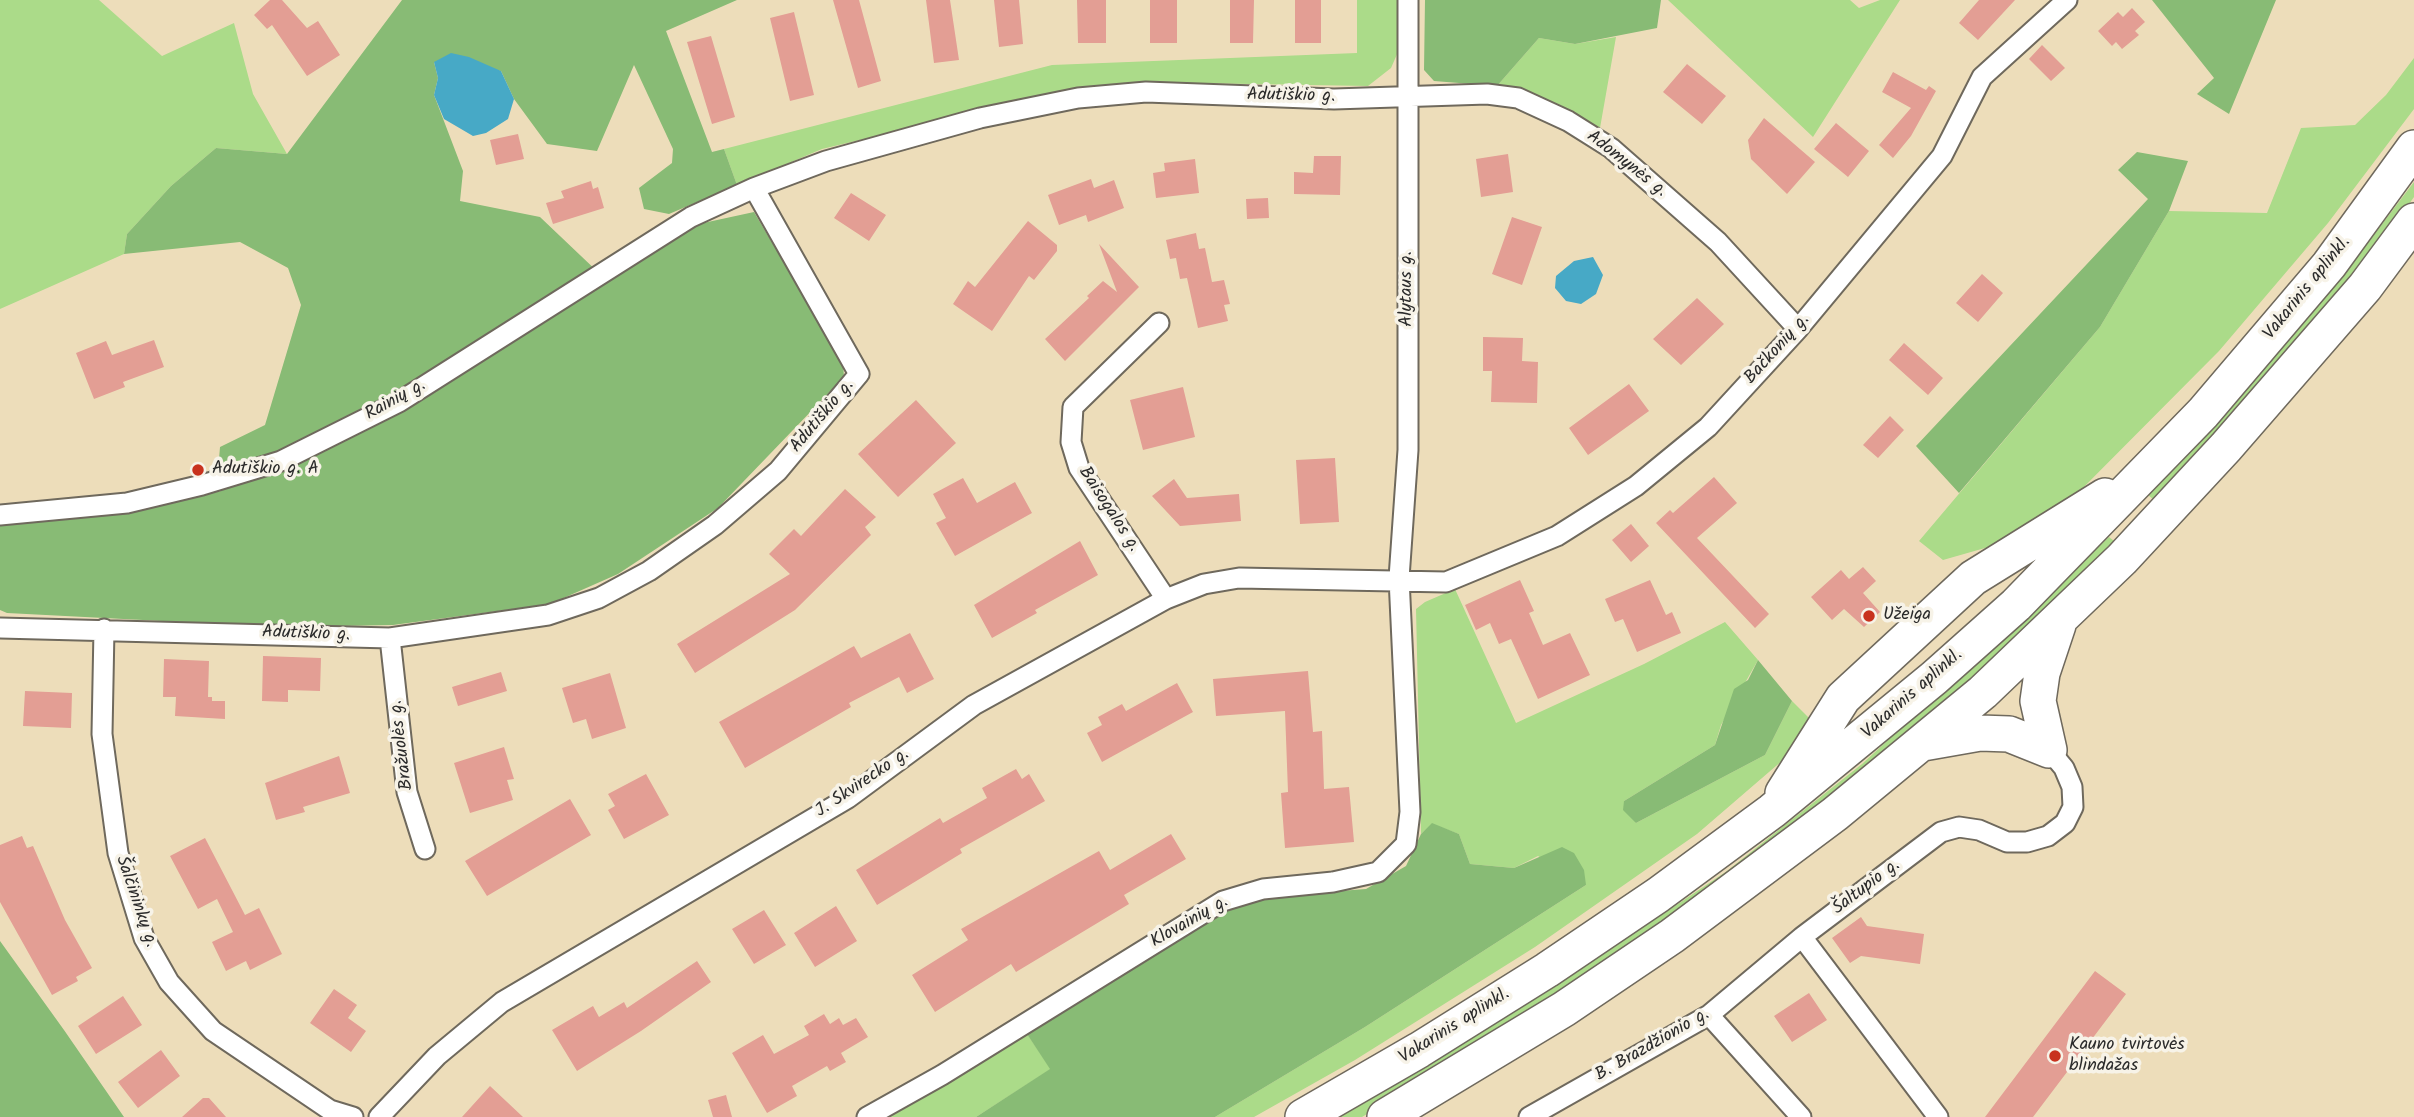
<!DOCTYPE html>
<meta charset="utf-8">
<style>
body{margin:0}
canvas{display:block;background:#edddba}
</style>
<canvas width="2414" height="1117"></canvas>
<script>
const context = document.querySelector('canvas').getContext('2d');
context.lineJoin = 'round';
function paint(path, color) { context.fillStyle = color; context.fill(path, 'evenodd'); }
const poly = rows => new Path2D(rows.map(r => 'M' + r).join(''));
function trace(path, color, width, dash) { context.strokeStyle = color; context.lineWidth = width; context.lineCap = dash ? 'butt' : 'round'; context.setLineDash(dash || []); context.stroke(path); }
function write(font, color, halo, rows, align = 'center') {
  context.font = font + ' Kalam,sans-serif'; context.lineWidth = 7; context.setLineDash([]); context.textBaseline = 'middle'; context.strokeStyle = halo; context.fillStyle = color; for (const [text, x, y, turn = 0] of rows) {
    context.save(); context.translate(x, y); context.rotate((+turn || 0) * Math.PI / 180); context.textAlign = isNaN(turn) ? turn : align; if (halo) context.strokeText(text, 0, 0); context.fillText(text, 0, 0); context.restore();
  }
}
const green = poly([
 [0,0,99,0,162,56,234,23,253,94,287,154,216,148,171,186,127,234,124,254,0,309],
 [1357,0,1399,0,1398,52,1391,68,1368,86,1132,82,1065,91,822,149,737,185,724,149,1052,65,1357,53],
 [1668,0,1850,0,1859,8,1880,0,1900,0,1813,137],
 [1616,37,1600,128,1543,98,1497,86,1539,38,1575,44],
 [2414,58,2414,109,2328,223,2219,351,2059,512,2013,540,1943,560,1919,541,2100,327,2169,211,2267,213,2301,128,2355,125,2386,95],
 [2414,182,2414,197,2366,264,2159,504,2148,495,2338,282],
 [2109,537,2119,545,2016,641,1866,772,1553,1002,1362,1117,1337,1117,1550,990,1727,871,1862,764],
 [1455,589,1516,723,1644,664,1725,622,1758,660,1721,725,1715,745,1624,801,1636,823,1765,755,1792,701,1813,722,1805,741,1697,834,1535,947,1355,1060,1254,1117,1215,1117,1365,1027,1586,885,1538,856,1514,868,1470,864,1459,834,1432,824,1421,834,1416,609,1425,602],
 [1025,1031,1051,1069,976,1117,880,1117]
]);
const forest = poly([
 [402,0,737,0,666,31,712,152,724,149,737,185,669,214,644,209,639,188,672,163,673,149,634,65,597,151,547,144,514,99,501,71,434,62,438,78,434,95,463,171,460,201,540,217,601,275,671,230,754,212,843,363,844,377,718,508,618,574,550,604,393,625,279,627,7,613,0,610,0,524,132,511,221,491,218,471,220,447,265,425,301,305,288,268,240,242,124,254,127,234,171,186,216,148,287,154],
 [1425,0,1661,0,1657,28,1575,44,1539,38,1497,86,1434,81,1424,70],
 [2152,0,2276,0,2229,114,2197,94,2214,78],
 [2137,152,2188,161,2169,211,2100,327,1959,493,1916,446,2148,199,2118,170],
 [1758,660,1792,701,1765,755,1636,823,1623,810,1624,801,1715,745,1734,689,1748,680],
 [1432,823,1459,834,1470,864,1514,868,1562,847,1574,853,1584,870,1586,885,1365,1027,1215,1117,976,1117,1050,1069,1025,1031,1225,911,1275,896,1366,889,1406,866,1421,834],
 [0,941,64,1030,124,1117,0,1117]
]);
const water = poly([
 [451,53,469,57,501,71,514,99,508,119,486,133,473,136,444,119,434,95,438,78,434,62],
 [1593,257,1603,275,1596,294,1581,304,1566,301,1555,288,1556,276,1574,261]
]);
const building = poly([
 [270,0,282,0,307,28,318,21,340,55,307,76,272,25,267,29,254,15],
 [833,0,859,0,881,81,858,88],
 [926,0,950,0,959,60,934,63],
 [994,0,1019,0,1023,44,999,47],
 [1077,0,1106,0,1106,43,1078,43],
 [1150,0,1177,0,1177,43,1150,43],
 [1230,0,1254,0,1253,43,1230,43],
 [1295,0,1321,0,1321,43,1295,43],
 [1979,0,2015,0,1978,40,1959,23],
 [2132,8,2145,22,2135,31,2139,35,2122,49,2116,42,2112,46,2098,31,2118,12,2123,17],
 [794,12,814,95,790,101,770,18],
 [711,36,735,117,712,124,687,42],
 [2042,45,2065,68,2051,81,2029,59],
 [1687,64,1726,96,1702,124,1663,92],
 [1893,72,1926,90,1929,86,1936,91,1911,136,1893,158,1879,145,1911,108,1882,92],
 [1764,118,1815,162,1787,194,1751,159,1748,140],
 [1836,123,1869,151,1848,177,1814,149],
 [518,134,524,159,496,165,490,140],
 [1508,154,1513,192,1481,197,1476,159],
 [1314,156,1341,156,1340,195,1294,194,1294,172,1313,173],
 [1195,159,1199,193,1156,198,1153,173,1165,171,1164,163],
 [1091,179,1094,188,1114,180,1124,208,1088,222,1086,215,1059,225,1048,195],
 [591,181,593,189,598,187,604,208,553,224,546,203,564,198,561,191],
 [851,193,886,215,869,241,834,218],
 [1268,198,1269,218,1247,219,1246,199],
 [1512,217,1542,227,1522,285,1492,274],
 [1028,221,1057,245,1057,251,1034,280,1029,276,992,331,953,304,968,281,975,287],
 [1196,233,1199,249,1205,248,1212,282,1224,280,1230,304,1224,305,1228,321,1198,328,1187,278,1180,279,1176,258,1170,259,1166,240],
 [1099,244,1139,287,1065,361,1045,339,1089,298,1087,296,1103,281,1117,292],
 [1982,274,2003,293,1978,322,1956,303],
 [1697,298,1724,324,1681,365,1653,339],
 [1483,337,1523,338,1522,361,1538,362,1537,403,1491,402,1492,371,1483,371],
 [154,340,164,367,123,382,125,387,94,399,76,353,106,341,112,355],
 [1904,343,1943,378,1928,395,1889,360],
 [1629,384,1649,411,1588,455,1569,428],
 [1183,387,1195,437,1143,450,1130,400],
 [916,400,956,443,898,497,858,454],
 [1890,416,1904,430,1878,458,1863,445],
 [1335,458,1339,522,1300,524,1296,460],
 [1714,477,1737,503,1697,538,1769,614,1755,628,1656,523,1670,510,1673,513],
 [963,478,977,503,1015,482,1032,513,955,556,936,523,946,518,933,494],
 [1174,479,1187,498,1239,494,1241,521,1180,526,1152,496],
 [845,489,876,517,865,527,871,535,795,610,695,673,677,644,790,574,769,554,794,529,801,536],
 [1631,524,1649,546,1631,562,1612,540],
 [1080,541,1098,575,1035,610,1037,613,992,638,974,605],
 [1863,567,1876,581,1863,593,1880,612,1864,627,1844,609,1832,620,1811,597,1841,570,1849,579],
 [1520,580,1534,611,1529,613,1543,645,1570,633,1590,675,1538,699,1511,639,1499,644,1490,623,1476,630,1465,605],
 [1650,580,1666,615,1672,612,1681,633,1637,652,1623,619,1615,622,1605,599],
 [910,633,934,679,907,693,899,677,849,703,851,707,745,768,719,722,854,646,861,658],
 [263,656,321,658,320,691,288,690,288,702,262,701],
 [164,659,209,661,208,697,212,697,212,701,225,701,225,719,175,716,176,697,163,697],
 [1308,671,1313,732,1322,731,1324,789,1349,787,1354,842,1285,848,1281,793,1288,792,1285,711,1216,716,1213,679],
 [501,672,507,691,458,706,452,687],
 [610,673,626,728,592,739,586,719,573,723,562,688],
 [1177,683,1193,712,1102,762,1087,733,1102,725,1098,717,1122,704,1126,711],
 [25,691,72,693,71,728,23,726],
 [504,747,514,779,507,780,513,800,470,813,454,763],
 [339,756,350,793,303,807,305,812,276,820,265,783],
 [1016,769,1022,779,1029,774,1045,801,960,849,962,853,877,905,856,870,940,818,943,823,987,798,982,788],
 [646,774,669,815,624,839,608,810,615,806,608,794],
 [570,799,591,835,487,896,465,861],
 [1171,834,1186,859,1124,895,1129,904,1016,972,1011,964,935,1012,912,975,968,940,961,929,1099,851,1110,870],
 [22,836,27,848,33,846,65,920,92,968,76,977,78,981,52,995,0,902,0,845],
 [205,838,245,915,259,908,282,954,250,970,246,961,226,971,212,942,233,932,217,899,198,909,170,856],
 [836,906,857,941,815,967,794,933],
 [764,910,786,945,754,964,732,929],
 [1861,917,1867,926,1924,934,1920,964,1861,956,1850,963,1832,938],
 [697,961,711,982,641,1031,577,1071,552,1030,593,1006,599,1017,624,1002,627,1008],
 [2095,971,2126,994,2033,1117,1985,1117],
 [334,989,357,1005,348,1018,366,1031,351,1052,310,1023],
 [1809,993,1827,1020,1792,1042,1774,1016],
 [123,996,142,1025,96,1054,78,1026],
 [824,1014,830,1024,839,1018,843,1025,856,1018,868,1037,841,1053,846,1062,830,1071,827,1066,792,1086,797,1096,767,1113,732,1053,763,1035,774,1054,809,1035,804,1026],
 [161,1050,180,1076,138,1108,118,1082],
 [490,1086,523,1117,462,1117],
 [726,1095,732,1117,713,1117,708,1100],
 [203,1098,209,1098,226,1117,182,1117]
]);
const street = poly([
 [1159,323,1073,407,1071,442,1079,468,1166,599],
 [0,515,127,503,202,485,281,461,399,402,691,217,754,188],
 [0,628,390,638,548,615,599,598,649,571,715,525,778,471,859,374,754,188,826,161,980,118,1078,98,1146,92,1334,99,1487,94,1518,98,1568,121,1611,148,1718,242,1798,329],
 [104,629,102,734,118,853,144,938,169,982,213,1031,330,1110,353,1117],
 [390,638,407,792,425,849],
 [1709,1015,1801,1117],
 [379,1117,437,1056,502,1002,848,798,974,705,1166,599,1204,584,1239,578,1446,582,1557,536,1636,486,1708,427,1798,329,1942,156,1982,77,2067,0],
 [867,1117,942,1075,1223,901,1263,889,1333,882,1378,872,1406,844,1410,812,1399,578,1408,450,1408,0],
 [1529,1117,1709,1015,1802,937],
 [1938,1117,1802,937,1941,832,1959,827,1979,830,2007,842,2027,842,2048,836,2065,823,2073,807,2072,787,2064,768,2049,750]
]);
const highway = poly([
 [1923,743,1980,733,2009,734,2049,750],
 [2049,750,2038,701,2042,673,2058,625],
 [1783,793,1843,698,1973,578,2105,496],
 [1303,1117,1419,1050,1547,970,1658,895,1772,811,1934,678,2016,605,2203,413,2329,265,2414,148],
 [1385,1117,1564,1009,1672,936,1835,814,1983,692,2122,559,2226,447,2365,287,2414,221]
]);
const markers = [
 [198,470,7,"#c8321e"],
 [1869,616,7,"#c8321e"],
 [2055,1056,7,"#c8321e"]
];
const streetNames = [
 ["Adutiškio g.",1291,97,1],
 ["Adomynės g.",1626,165,38],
 ["Alytaus g.",1408,289,-90],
 ["Vakarinis aplinkl.",2308,289,-51],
 ["Bačkonių g.",1778,350,-48],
 ["Rainių g.",396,401,-29],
 ["Adutiškio g.",823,417,-50],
 ["Baisogalos g.",1108,510,57],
 ["Adutiškio g.",306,635,2],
 ["Vakarinis aplinkl.",1913,695,-41],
 ["Bražuolės g.",403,745,-97],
 ["J. Skvirecko g.",863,784,-34],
 ["Šaltupio g.",1867,888,-37],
 ["Šalčininkų g.",135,902,71],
 ["Klovainių g.",1190,923,-30],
 ["Vakarinis aplinkl.",1455,1027,-32],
 ["B. Brazdžionio g.",1653,1046,-30]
];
const poiNames = [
 ["Adutiškio g. A",212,470],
 ["Užeiga",1883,616],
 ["Kauno tvirtovės",2069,1046],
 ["blindažas",2069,1067]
];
paint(green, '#abdb89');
paint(forest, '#88bb75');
paint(water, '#47a9c6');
paint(building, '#e39e94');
trace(street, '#6f695d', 23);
trace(highway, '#6f695d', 38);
trace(street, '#fff', 19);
trace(highway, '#fff', 35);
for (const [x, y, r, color] of markers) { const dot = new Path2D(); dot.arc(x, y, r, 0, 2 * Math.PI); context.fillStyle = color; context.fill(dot); trace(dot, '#f7f3e8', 2.5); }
write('18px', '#2b2b2b', '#f7f3e8', streetNames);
write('18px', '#2b2b2b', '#f7f3e8', poiNames, 'left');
</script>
